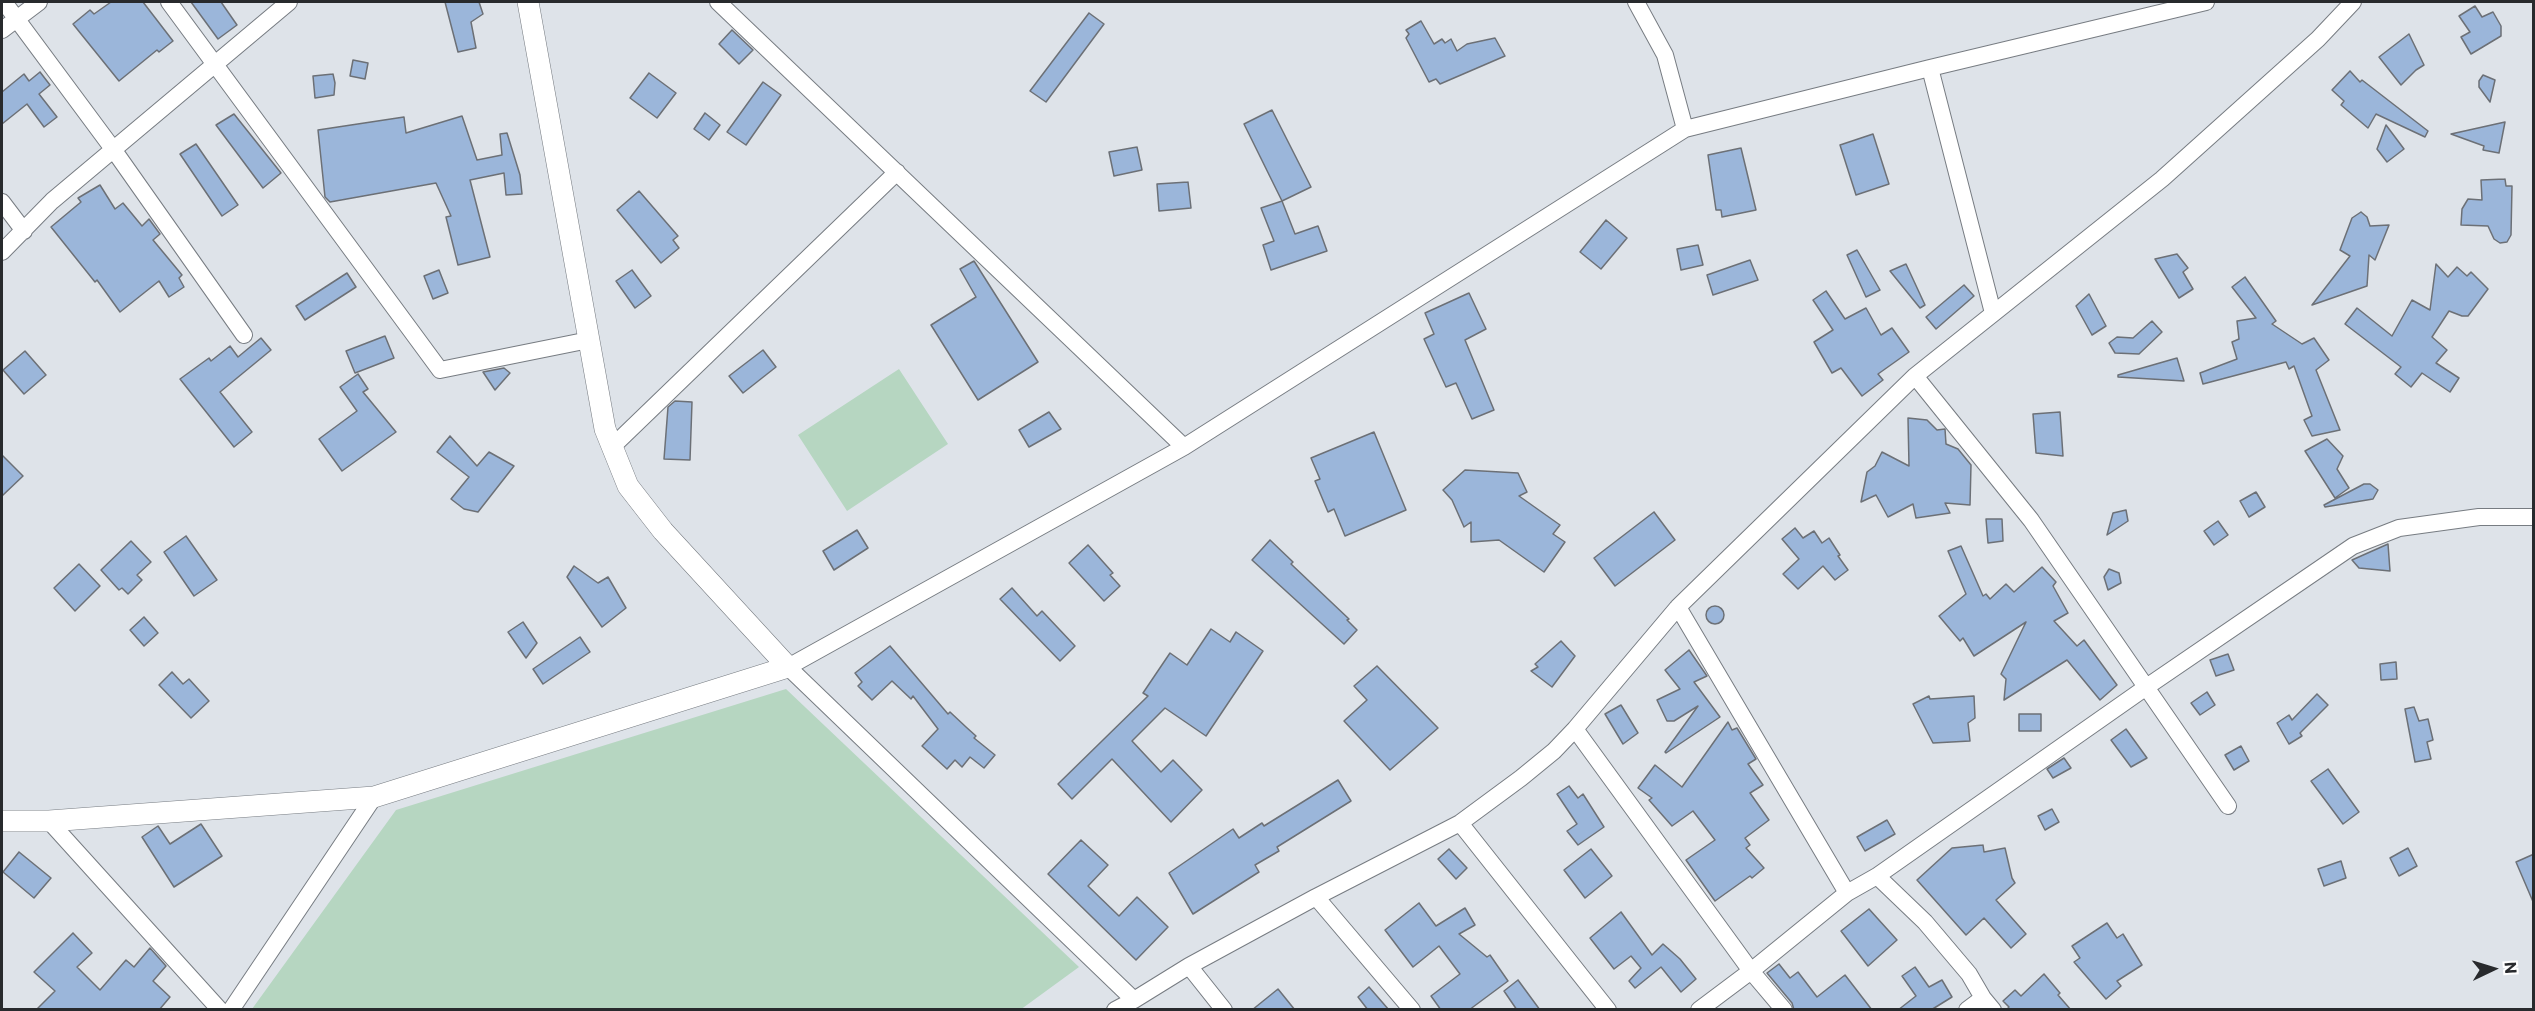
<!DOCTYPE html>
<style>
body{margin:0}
#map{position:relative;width:2535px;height:1011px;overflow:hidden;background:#dee3e9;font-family:Commissioner,sans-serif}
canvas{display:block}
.frame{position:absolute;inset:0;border:3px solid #282a2d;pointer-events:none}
.north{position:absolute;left:2463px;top:939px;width:60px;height:60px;-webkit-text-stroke:4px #fff;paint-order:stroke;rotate:86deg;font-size:16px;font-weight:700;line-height:24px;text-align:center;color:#282a2d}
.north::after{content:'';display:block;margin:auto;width:21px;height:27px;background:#282a2d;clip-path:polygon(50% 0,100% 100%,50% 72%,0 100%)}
</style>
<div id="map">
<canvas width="2535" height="1011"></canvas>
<div class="frame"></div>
<div class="north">N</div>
</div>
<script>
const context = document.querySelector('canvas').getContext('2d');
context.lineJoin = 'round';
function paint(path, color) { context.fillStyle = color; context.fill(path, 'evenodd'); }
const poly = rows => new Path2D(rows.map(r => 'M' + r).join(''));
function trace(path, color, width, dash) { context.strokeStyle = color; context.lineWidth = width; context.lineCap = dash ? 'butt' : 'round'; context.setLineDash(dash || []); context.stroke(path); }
const green = poly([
 [899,369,948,444,847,511,798,435],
 [786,689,1079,967,1020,1010,252,1009,396,810]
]);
const building = poly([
 [111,2,143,2,173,41,159,52,157,50,119,81,73,24,90,10,94,14,111,2],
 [191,2,221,2,237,25,218,39,191,2],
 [445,2,479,2,483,14,471,22,476,48,458,52,445,2],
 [2475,6,2482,17,2493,12,2501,26,2501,36,2471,54,2461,37,2470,32,2459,16,2475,6],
 [1089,13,1104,24,1046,102,1030,91,1089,13],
 [1421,21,1434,44,1442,39,1445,43,1451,39,1457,51,1467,44,1495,38,1505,56,1440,84,1436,79,1429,82,1406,38,1409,34,1406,30,1421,21],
 [732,30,753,50,739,64,719,44,732,30],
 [2409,34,2424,65,2416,70,2401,85,2379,57,2409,34],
 [353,60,368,63,365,79,350,76,353,60],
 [2350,71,2360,82,2362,80,2428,131,2425,137,2376,114,2368,128,2341,105,2344,101,2332,90,2350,71],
 [40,72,50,85,39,94,57,117,44,127,27,104,2,124,2,92,24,74,29,81,40,72],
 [649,73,676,93,657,118,630,98,649,73],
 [333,74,335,83,334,95,315,98,313,76,333,74],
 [2483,75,2495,80,2490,102,2479,87,2479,81,2483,75],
 [763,82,781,95,746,145,727,132,763,82],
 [1272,110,1311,187,1282,201,1244,124,1272,110],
 [705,113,720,125,709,140,694,129,705,113],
 [234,114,281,173,263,188,216,125,234,114],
 [462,116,477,160,502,155,500,134,507,133,520,175,522,194,506,195,504,173,470,180,490,257,458,265,446,217,451,216,436,183,330,202,325,197,318,130,404,117,406,133,462,116],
 [2505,122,2499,153,2483,150,2484,146,2451,134,2505,122],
 [2386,125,2404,149,2387,162,2377,149,2386,125],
 [1873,134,1889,184,1856,195,1840,145,1873,134],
 [196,144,238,205,222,216,180,154,196,144],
 [1137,147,1142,170,1114,176,1109,152,1137,147],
 [1741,148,1756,210,1722,217,1721,210,1716,210,1708,155,1741,148],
 [2505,179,2506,186,2512,186,2511,235,2507,242,2500,243,2494,239,2488,226,2461,225,2462,209,2468,199,2482,200,2481,180,2505,179],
 [1188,182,1191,208,1159,211,1157,184,1188,182],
 [100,185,115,209,123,203,142,226,149,219,160,234,153,240,182,275,179,278,184,287,169,297,159,281,120,312,97,280,95,282,51,227,81,202,78,198,100,185],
 [639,191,678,236,673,240,679,248,661,263,617,210,639,191],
 [1282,201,1295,234,1318,226,1327,251,1271,270,1263,245,1274,241,1261,208,1282,201],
 [2361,212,2367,217,2370,226,2389,225,2375,260,2369,255,2367,286,2312,305,2350,256,2340,250,2352,218,2361,212],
 [1606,220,1627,238,1601,269,1580,252,1606,220],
 [1698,245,1703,265,1681,270,1677,249,1698,245],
 [1857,250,1880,290,1866,297,1847,255,1857,250],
 [2177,254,2188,268,2183,272,2193,289,2179,298,2155,259,2177,254],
 [1750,260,1758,280,1713,295,1707,275,1750,260],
 [974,261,1038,362,978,400,931,325,976,297,960,269,974,261],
 [1906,264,1925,305,1920,308,1890,271,1906,264],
 [2436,264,2448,277,2457,267,2467,276,2471,272,2488,289,2468,316,2462,316,2449,311,2432,337,2447,350,2436,363,2459,378,2450,392,2422,373,2411,387,2395,374,2401,367,2345,324,2357,308,2392,336,2412,300,2430,310,2436,264],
 [439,270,448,293,433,299,424,276,439,270],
 [632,270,651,296,635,308,616,281,632,270],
 [347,273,356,287,305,320,296,306,347,273],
 [2245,277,2276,321,2272,324,2302,344,2314,338,2329,360,2316,370,2340,430,2312,436,2304,420,2312,416,2294,366,2289,369,2286,362,2203,384,2200,373,2237,359,2232,342,2239,339,2237,321,2256,318,2232,287,2245,277],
 [1964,285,1974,296,1936,329,1926,317,1964,285],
 [1826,291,1845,319,1866,308,1881,335,1892,328,1909,352,1878,374,1883,380,1862,396,1841,368,1832,373,1814,342,1833,330,1813,300,1826,291],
 [1469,293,1486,329,1465,340,1494,410,1472,419,1456,383,1446,387,1424,339,1434,334,1425,313,1469,293],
 [2089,294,2106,326,2092,335,2076,306,2089,294],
 [2152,321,2162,332,2139,354,2115,353,2109,343,2117,337,2133,338,2152,321],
 [385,336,394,358,355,373,346,351,385,336],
 [261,338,271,350,220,392,252,432,234,447,180,379,209,358,211,361,230,346,238,357,261,338],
 [763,350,776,367,743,393,729,376,763,350],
 [25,351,46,375,24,394,3,370,25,351],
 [2177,358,2184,381,2118,377,2118,375,2177,358],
 [504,368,510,373,495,390,483,372,504,368],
 [358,374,368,389,363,392,396,432,342,471,319,439,357,411,340,387,358,374],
 [675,401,692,402,690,460,664,459,668,407,675,401],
 [1049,412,1061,429,1029,447,1019,430,1049,412],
 [2060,412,2063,456,2036,453,2033,414,2060,412],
 [1908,418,1927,420,1937,430,1945,429,1946,444,1958,449,1971,465,1970,505,1945,503,1950,513,1916,518,1913,504,1888,517,1876,495,1861,502,1867,472,1875,466,1882,452,1909,466,1908,418],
 [1374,432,1406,510,1345,536,1334,509,1328,512,1315,481,1320,479,1311,458,1374,432],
 [450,436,477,466,489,452,514,466,478,512,464,509,451,499,469,477,437,452,450,436],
 [2327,439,2343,456,2337,469,2349,488,2335,498,2305,451,2327,439],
 [2,455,23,476,2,496,2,455],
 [1465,470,1518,473,1527,492,1519,496,1560,525,1553,534,1565,542,1544,572,1499,540,1471,542,1471,522,1464,527,1452,500,1443,490,1465,470],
 [2364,484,2370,484,2378,490,2373,499,2325,507,2324,505,2364,484],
 [2256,492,2265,507,2249,517,2240,501,2256,492],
 [2126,510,2128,521,2107,535,2113,513,2126,510],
 [1654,512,1675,540,1615,586,1594,558,1654,512],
 [1986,519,2002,519,2003,541,1988,543,1986,519],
 [2218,521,2228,535,2214,545,2204,531,2218,521],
 [1795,528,1803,538,1814,531,1822,543,1829,538,1840,555,1838,556,1848,570,1835,580,1823,566,1798,589,1783,574,1799,559,1782,539,1795,528],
 [857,530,868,548,834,570,823,551,857,530],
 [186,536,217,580,194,596,164,552,186,536],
 [1270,540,1293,562,1291,564,1349,619,1347,620,1357,630,1344,644,1252,560,1270,540],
 [131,541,151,562,137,575,142,580,128,594,122,588,119,590,101,570,131,541],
 [2388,544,2390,571,2359,568,2352,560,2388,544],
 [1088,545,1113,573,1110,575,1120,586,1104,601,1069,563,1088,545],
 [1961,546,1983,596,1986,594,1990,599,2006,584,2014,592,2042,567,2056,582,2053,586,2068,613,2054,621,2077,646,2084,640,2117,685,2100,700,2067,660,2004,700,2006,679,2001,674,2026,622,1974,656,1963,638,1960,641,1939,616,1966,594,1948,551,1961,546],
 [79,564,100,586,75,611,54,588,79,564],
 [574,566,598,583,608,577,626,608,602,627,567,577,574,566],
 [2109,569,2119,573,2121,583,2108,590,2104,577,2109,569],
 [1012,588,1037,616,1042,611,1075,646,1060,661,1000,599,1012,588],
 '1706 615a9 9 0 1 1 18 0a9 9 0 1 1-18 0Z',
 [144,617,158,633,144,646,130,630,144,617],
 [523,622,537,643,526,658,508,632,523,622],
 [1211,629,1230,642,1236,632,1263,651,1206,736,1165,708,1132,741,1161,772,1173,760,1202,790,1171,822,1112,759,1072,799,1058,784,1148,696,1143,693,1170,653,1187,665,1211,629],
 [580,637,590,652,543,684,533,669,580,637],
 [1561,641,1575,656,1552,687,1531,671,1538,667,1535,664,1561,641],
 [890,646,948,714,950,712,966,727,976,736,974,738,995,755,984,768,970,757,962,767,955,760,947,769,922,746,938,729,913,696,911,699,892,681,872,700,858,686,862,682,855,673,890,646],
 [1689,650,1707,676,1694,682,1720,717,1666,753,1665,752,1698,706,1674,721,1667,721,1657,700,1680,689,1665,670,1689,650],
 [2228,654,2234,670,2216,676,2210,660,2228,654],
 [2396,662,2397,679,2381,680,2380,664,2396,662],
 [1377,666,1438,728,1390,770,1344,721,1367,700,1354,686,1377,666],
 [172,672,183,684,189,679,209,701,191,718,159,685,172,672],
 [2207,692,2215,705,2200,715,2191,703,2207,692],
 [2317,694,2328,705,2300,733,2302,736,2289,744,2277,723,2289,715,2292,720,2317,694],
 [1929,696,1930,699,1974,696,1975,718,1968,723,1970,741,1933,743,1913,704,1929,696],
 [1621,705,1638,733,1623,744,1605,714,1621,705],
 [2414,707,2419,721,2428,719,2433,740,2427,742,2431,759,2415,762,2405,709,2414,707],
 [2019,714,2041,714,2041,731,2019,731,2019,714],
 [1728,722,1732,730,1737,728,1756,759,1748,764,1763,785,1750,793,1769,820,1745,838,1750,845,1746,848,1764,868,1752,878,1750,876,1715,901,1686,860,1715,840,1693,811,1672,826,1649,800,1652,798,1638,788,1655,765,1682,787,1728,722],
 [2126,729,2147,758,2131,767,2111,740,2126,729],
 [2241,746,2249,761,2234,770,2225,755,2241,746],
 [2064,758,2071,768,2053,778,2047,769,2064,758],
 [2328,769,2359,812,2343,824,2311,781,2328,769],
 [1338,780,1351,801,1277,847,1279,851,1255,865,1259,872,1193,914,1169,873,1233,829,1239,838,1262,823,1264,826,1338,780],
 [1569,786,1578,798,1583,794,1604,827,1578,845,1567,831,1577,824,1557,794,1569,786],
 [2052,809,2059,822,2045,830,2038,816,2052,809],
 [1887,820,1895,834,1865,851,1857,837,1887,820],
 [201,824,222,856,174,887,142,837,158,826,170,844,201,824],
 [1081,840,1108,865,1088,886,1119,916,1137,897,1168,927,1136,960,1048,874,1081,840],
 [1983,845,1984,852,2005,848,2012,878,2015,883,1996,900,2026,934,2011,948,1984,918,1966,935,1917,880,1952,848,1983,845],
 [2408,848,2417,866,2399,876,2390,858,2408,848],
 [1449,849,1467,868,1456,879,1438,859,1449,849],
 [1591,849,1612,876,1585,898,1564,870,1591,849],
 [19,852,51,878,34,898,3,872,19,852],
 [2534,854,2534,904,2516,862,2534,854],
 [2341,861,2346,878,2324,886,2318,869,2341,861],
 [1419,903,1436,926,1465,908,1475,925,1459,934,1487,957,1490,955,1508,981,1469,1010,1441,1010,1431,996,1460,974,1439,946,1413,967,1385,930,1419,903],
 [1869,909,1897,940,1868,966,1841,931,1869,909],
 [1621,912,1652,955,1663,944,1680,959,1696,979,1681,992,1661,967,1635,988,1629,981,1641,968,1631,956,1614,969,1590,938,1621,912],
 [2107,923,2117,938,2123,934,2142,965,2117,981,2121,986,2106,999,2074,962,2080,958,2072,946,2107,923],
 [73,933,92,953,77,967,100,990,126,960,134,967,150,948,166,966,153,981,170,997,159,1010,36,1010,55,991,34,972,73,933],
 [1779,964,1790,978,1798,972,1817,997,1845,975,1872,1010,1794,1010,1792,1003,1767,973,1779,964],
 [1915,967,1929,987,1942,980,1952,997,1931,1010,1898,1010,1916,996,1902,976,1915,967],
 [2044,974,2060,993,2058,995,2071,1010,2006,1010,2009,1007,2003,1001,2015,990,2021,996,2044,974],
 [1518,980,1540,1010,1517,1010,1504,991,1518,980],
 [1369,987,1389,1010,1368,1010,1358,997,1369,987],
 [1278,989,1295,1010,1252,1010,1278,989]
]);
const minor = poly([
 [4,2,113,149,244,335],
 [169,2,440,370,589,340],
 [718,2,1184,447],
 [1636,2,1665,55,1685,129],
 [2,30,39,2],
 [1930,68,2206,2],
 [2,202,24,231],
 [2,252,52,201,289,2],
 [1915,376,2031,520,2228,806],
 [612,447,897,172],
 [1678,607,1847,893],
 [1575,729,1751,971,1784,1010],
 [49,821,220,1010],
 [1460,823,1608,1010],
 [1877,876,1925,922,1969,974,1983,998,1993,1010],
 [1316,897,1412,1010],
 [1189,966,1224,1010],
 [1134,1000,788,667,1184,447,1685,129,1930,68,1993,313],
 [231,1010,374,797],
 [1115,1010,1134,1000,1189,966,1316,897,1460,823,1521,778,1554,751,1575,729,1678,607,1915,376,2162,179,2318,39,2353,2],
 [1699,1010,1751,971,1847,893,1877,876,2145,688,2353,546,2399,528,2479,517,2534,517],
 [1967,1010,1983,998]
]);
const tertiary = poly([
 [2,821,49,821,374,797,788,667,663,531,628,486,605,429,528,2]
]);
paint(green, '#b6d6c1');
paint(building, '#9bb6da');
trace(building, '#6c7076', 1.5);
trace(minor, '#777c82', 18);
trace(tertiary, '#777c82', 22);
trace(minor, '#fff', 16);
trace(tertiary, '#fff', 21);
</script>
